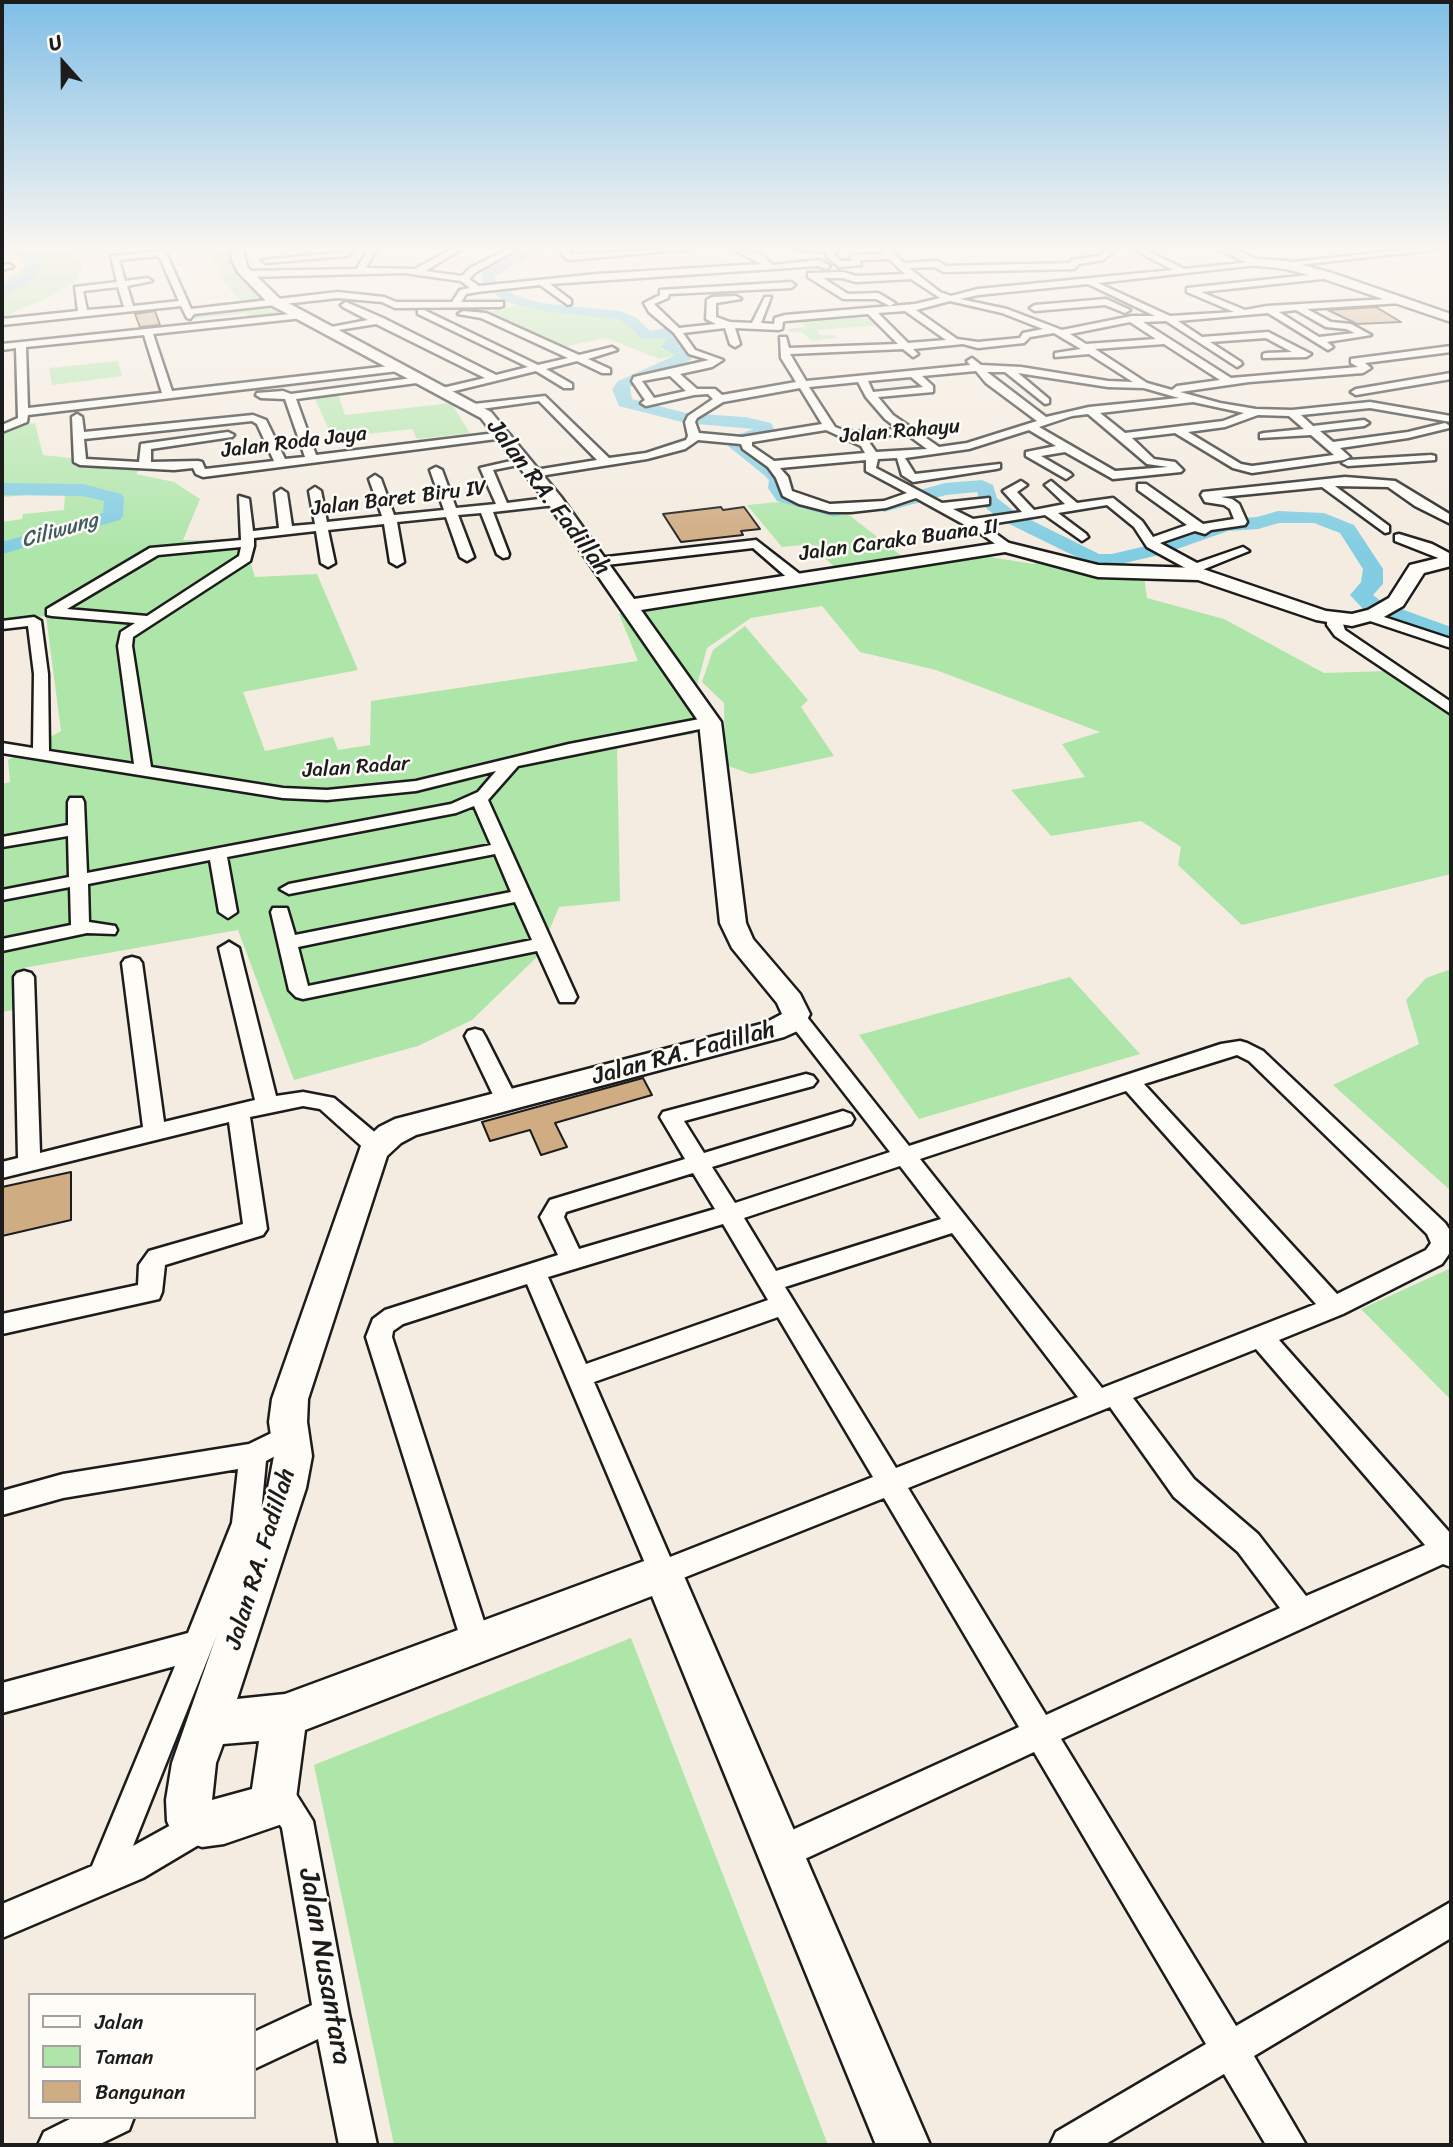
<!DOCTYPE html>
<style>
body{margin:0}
#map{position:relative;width:1453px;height:2147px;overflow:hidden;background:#f4ece0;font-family:Sriracha,sans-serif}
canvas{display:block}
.frame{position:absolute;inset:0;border:4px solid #1c1c1c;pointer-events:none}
.legend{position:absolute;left:28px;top:1993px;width:228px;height:126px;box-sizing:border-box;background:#fdfcf7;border:2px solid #a3a29f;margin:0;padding:9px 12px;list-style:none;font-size:21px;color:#1c1c1c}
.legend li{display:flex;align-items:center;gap:14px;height:35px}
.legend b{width:35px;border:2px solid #a3a29f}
.north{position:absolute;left:28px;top:28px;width:70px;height:70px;-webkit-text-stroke:5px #fdfcf7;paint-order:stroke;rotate:339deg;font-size:19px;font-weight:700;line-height:28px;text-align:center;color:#1c1c1c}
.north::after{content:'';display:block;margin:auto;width:24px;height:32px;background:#1c1c1c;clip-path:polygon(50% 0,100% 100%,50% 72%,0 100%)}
</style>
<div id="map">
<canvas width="1453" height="2147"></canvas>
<div class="frame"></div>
<ul class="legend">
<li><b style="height:9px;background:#fdfcf7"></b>Jalan</li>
<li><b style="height:19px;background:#aee6aa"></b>Taman</li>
<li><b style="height:19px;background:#cfac82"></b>Bangunan</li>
</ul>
<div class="north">U</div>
</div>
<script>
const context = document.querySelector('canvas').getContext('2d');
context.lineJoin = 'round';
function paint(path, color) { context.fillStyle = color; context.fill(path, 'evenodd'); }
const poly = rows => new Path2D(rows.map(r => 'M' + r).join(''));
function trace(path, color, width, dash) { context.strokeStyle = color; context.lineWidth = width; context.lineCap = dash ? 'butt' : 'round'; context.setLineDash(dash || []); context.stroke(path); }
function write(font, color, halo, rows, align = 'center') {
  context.font = font + ' Sriracha,sans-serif'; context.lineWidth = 5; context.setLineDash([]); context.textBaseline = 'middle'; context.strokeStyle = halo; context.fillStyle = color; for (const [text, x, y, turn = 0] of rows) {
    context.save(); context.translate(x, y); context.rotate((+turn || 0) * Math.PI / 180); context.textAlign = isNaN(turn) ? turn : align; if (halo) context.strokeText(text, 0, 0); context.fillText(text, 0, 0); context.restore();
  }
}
const green = poly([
 [11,249,142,249,77,252,83,266,75,282,42,301,17,310,2,321,2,282,25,267,20,255],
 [143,249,236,249,235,266,280,315,251,318,245,313,194,319,188,314,246,307,224,282,209,251],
 [521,305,609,315,633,326,637,334,670,336,670,339,660,349,678,353,677,356,660,359,606,338,559,348,483,313],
 [850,313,858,318,873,318,883,325,817,330,820,335,834,335,836,338,812,341,802,332,789,332,788,329,805,327,799,318],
 [118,361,122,376,52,385,49,368],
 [338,393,345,415,451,403,470,433,417,439,412,429,333,438,313,395],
 [35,423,43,455,142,466,136,474,174,482,200,499,183,540,244,541,255,577,317,574,358,670,243,692,265,751,333,737,338,750,370,745,371,701,638,661,619,614,695,595,839,572,811,544,782,547,747,505,789,501,820,509,844,511,908,561,990,553,989,557,1034,564,1044,559,1144,576,1147,598,1224,619,1324,673,1385,671,1451,713,1451,874,1242,925,1178,865,1181,847,1141,821,1051,836,1011,790,1085,777,1062,744,1100,732,936,670,860,652,822,606,751,618,707,648,693,700,694,734,617,746,620,901,559,907,539,955,472,1020,418,1046,294,1080,238,930,23,968,19,1009,2,1012,2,784,10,782,8,760,61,731,46,616,2,621,2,522,22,519,23,514,64,510,65,492,2,497,2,428],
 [745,626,808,700,801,707,834,756,751,774,725,765,724,703,702,682,713,650],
 [1451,969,1451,1191,1333,1085,1419,1044,1406,1000,1426,978],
 [1070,977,1140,1054,919,1119,859,1035],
 [1451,1268,1451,1400,1361,1309],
 [631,1638,828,2145,394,2145,314,1765]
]);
const river = poly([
 [5,249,22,249,30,252,41,265,31,281,2,296,2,286,21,275,27,265,20,258,5,249],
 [528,249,544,249,495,276,495,280,516,296,542,303,620,311,637,318,650,331,665,328,682,331,685,334,678,346,693,350,695,353,691,360,630,387,632,399,686,413,745,417,771,423,775,431,772,435,745,444,778,467,787,480,787,488,791,493,841,507,844,511,841,515,834,517,777,501,768,488,769,480,764,475,728,446,730,437,754,429,686,423,619,406,612,389,618,381,676,355,661,348,667,338,642,339,627,324,617,319,542,311,506,302,483,284,483,271,528,249],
 [982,480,993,485,997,498,1015,512,1099,554,1112,554,1150,545,1225,519,1257,517,1278,511,1324,513,1354,525,1383,569,1383,584,1373,595,1382,602,1451,627,1451,642,1366,612,1350,595,1361,582,1363,569,1340,533,1314,523,1279,523,1258,529,1228,531,1163,554,1112,566,1095,566,1001,520,981,504,977,492,946,495,884,512,874,506,877,502,945,483,982,480],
 [2,483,83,484,121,494,124,498,123,516,120,520,2,554,2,542,103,513,104,501,83,496,2,495,2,483]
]);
const building = poly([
 [1376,307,1401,322,1357,324,1328,310,1376,307],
 [155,311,160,325,140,327,135,314,155,311],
 [721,507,723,510,744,507,760,529,741,531,743,535,681,542,663,514,721,507],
 [643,1078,652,1095,555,1123,567,1147,541,1155,530,1130,490,1141,482,1122,643,1078],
 [71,1172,71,1220,2,1236,2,1187,71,1172]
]);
const street = poly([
 [347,249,355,249,347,256,266,263,262,260,345,252,347,249],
 [368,249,376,249,366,268,415,269,452,249,462,249,425,271,462,276,470,268,508,249,518,249,476,272,469,279,479,286,597,274,762,264,732,249,744,249,762,255,773,265,819,260,830,266,826,269,818,266,550,284,571,300,571,304,568,305,540,285,477,292,466,294,461,302,503,302,503,306,500,307,395,308,382,302,338,298,194,314,190,319,187,318,181,306,2,325,2,319,78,311,75,287,117,282,111,256,162,251,166,253,191,309,338,292,384,297,396,302,452,302,460,290,470,288,461,281,404,273,247,277,243,274,247,271,357,269,368,249],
 [159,256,179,301,133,306,127,286,152,281,148,278,125,281,119,260,159,256],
 [118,287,124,307,87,310,83,291,118,287],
 [561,249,569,249,571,254,691,249,571,260,564,258,561,249],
 [795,249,838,249,834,255,841,261,852,261,850,258,854,255,884,254,880,249,889,249,904,263,937,261,946,266,1070,263,1072,260,1098,256,1107,249,1117,249,1103,260,1079,264,1074,269,944,272,935,267,909,268,940,292,951,296,978,289,1173,270,1133,249,1144,249,1184,269,1270,260,1274,263,1098,283,1170,316,1234,312,1187,292,1187,288,1328,273,1331,278,1201,292,1245,310,1267,306,1404,298,1404,302,1401,303,1307,309,1331,322,1351,324,1371,335,1327,342,1333,347,1328,350,1268,313,1178,321,1202,337,1268,332,1311,354,1306,357,1263,358,1263,354,1266,353,1292,352,1266,338,1210,342,1241,362,1242,364,1237,367,1166,321,1143,322,1231,378,1358,367,1351,363,1351,359,1451,346,1451,352,1365,363,1371,368,1363,373,1249,382,1180,392,1220,403,1256,409,1292,410,1370,402,1451,416,1451,422,1370,408,1301,415,1313,426,1364,420,1369,423,1364,426,1320,431,1333,442,1408,432,1445,423,1450,426,1449,428,1408,438,1340,448,1350,457,1344,460,1252,473,1233,468,1175,433,1132,438,1154,459,1175,462,1183,470,1181,472,1113,479,1065,452,1041,456,1070,473,1072,475,1066,479,1026,456,1026,452,1056,446,1029,430,969,449,905,458,915,474,1000,464,1000,468,996,469,913,482,902,475,897,458,878,459,876,468,942,503,989,498,989,504,953,509,973,519,1022,512,1003,491,1021,481,1027,485,1017,492,1034,510,1065,504,1045,485,1051,481,1077,503,1113,498,1142,521,1153,537,1187,525,1138,490,1138,484,1146,484,1203,524,1234,519,1230,509,1224,505,1205,502,1201,495,1203,492,1345,477,1395,481,1451,515,1451,524,1415,506,1388,487,1335,486,1389,526,1389,532,1385,533,1322,487,1221,497,1232,499,1239,504,1247,522,1245,525,1211,530,1205,534,1195,531,1160,543,1197,563,1243,547,1249,551,1202,570,1200,576,1195,577,1190,576,1189,570,1147,547,1134,527,1107,505,1058,513,1086,534,1088,537,1082,541,1045,515,984,525,1010,544,1011,547,1005,551,983,535,916,498,886,508,851,512,830,512,799,504,783,496,776,478,768,467,743,449,741,444,698,440,685,449,647,459,533,477,527,473,529,471,597,460,539,401,474,410,469,407,474,404,545,396,609,458,646,453,686,440,688,436,685,422,688,416,713,399,708,394,694,395,646,406,641,403,645,400,632,381,634,377,709,360,689,354,674,333,649,312,644,303,660,295,660,290,791,282,795,285,791,288,669,294,668,298,654,304,679,328,716,324,706,319,707,300,712,297,736,296,741,299,716,303,716,317,730,322,752,323,765,297,771,297,761,323,774,324,775,318,785,315,915,304,940,298,911,279,856,282,842,278,823,278,848,294,878,293,895,303,890,306,876,299,843,299,808,277,808,273,843,272,856,276,905,274,889,259,860,260,861,265,839,267,827,257,826,252,795,249],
 [1088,284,1155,316,1132,316,1062,330,1007,309,960,299,978,295,1088,284],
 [950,301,1002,313,1043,329,1023,333,1020,338,978,342,957,339,916,310,950,301],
 [1296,310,1326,327,1346,329,1355,333,1319,337,1279,312,1296,310],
 [905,311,946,340,908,343,878,313,905,311],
 [868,314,898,344,789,348,786,337,780,337,781,358,796,382,722,395,715,389,697,389,680,374,712,367,723,360,695,350,683,333,725,328,730,344,735,347,740,344,735,328,779,330,782,329,783,322,786,321,868,314],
 [1130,322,1156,339,1086,344,1070,334,1130,322],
 [1054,333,1081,349,1055,353,1055,357,1089,354,1133,382,1108,381,1021,367,981,365,972,358,967,361,970,365,806,381,790,354,903,349,913,357,918,354,913,349,963,344,978,348,1024,343,1030,337,1054,333],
 [1164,344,1220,380,1177,386,1172,390,1147,383,1095,349,1164,344],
 [976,371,986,383,1037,421,967,443,939,447,893,415,878,397,933,392,933,386,922,376,976,371],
 [987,372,1005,372,1045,404,1049,403,1049,399,1018,373,1108,387,1144,388,1179,398,1089,407,1046,417,987,372],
 [670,376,686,391,654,398,642,381,670,376],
 [911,377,923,387,873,392,868,381,911,377],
 [858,382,866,397,885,419,898,429,848,432,835,427,809,387,858,382],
 [800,388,822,424,742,437,699,433,695,422,697,418,723,402,800,388],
 [1193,402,1244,413,1223,421,1125,433,1100,413,1193,402],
 [1088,414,1147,464,1168,467,1115,471,1039,427,1072,416,1088,414],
 [1258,415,1289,416,1304,429,1264,433,1260,434,1260,438,1311,435,1334,455,1252,466,1241,464,1188,432,1225,427,1258,415],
 [826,430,861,446,865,453,774,461,752,446,752,442,826,430],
 [875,435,908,435,927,449,876,452,869,442,860,438,875,435],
 [866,460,866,471,907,493,884,501,830,504,792,491,788,477,780,468,866,460],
 [1410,249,1440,249,1281,267,1277,264,1410,249],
 [2,265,9,264,13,267,2,270,2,265],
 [1106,299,1130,310,1125,313,1105,305,1035,311,1030,308,1035,305,1106,299],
 [346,302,383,318,496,375,528,367,418,314,418,310,424,310,538,365,568,358,481,318,458,314,463,311,486,313,579,355,612,347,617,350,588,359,610,369,610,373,602,373,577,361,546,369,572,384,572,388,564,388,536,371,442,394,438,393,438,389,485,378,376,324,326,332,326,328,368,320,343,307,341,305,346,302],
 [300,313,305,316,303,318,153,334,172,391,398,365,403,368,398,371,28,415,27,422,2,432,2,425,18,418,16,348,2,350,2,344,300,313],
 [144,335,162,393,28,408,26,347,144,335],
 [1451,373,1451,379,1356,395,1351,392,1356,389,1451,373],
 [420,377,425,380,424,382,296,399,316,455,504,432,510,435,504,438,203,477,196,474,193,468,174,470,80,465,74,462,72,417,77,414,82,417,84,432,253,415,266,420,285,459,305,457,285,399,261,398,256,395,257,393,283,391,291,394,420,377],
 [252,421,257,424,274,461,205,469,202,462,198,461,151,462,151,449,232,437,234,435,228,432,141,444,139,462,86,459,84,439,252,421],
 [1431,455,1435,456,1435,460,1348,466,1342,463,1348,460,1431,455],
 [524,458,528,459,528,463,493,470,507,503,555,497,561,501,555,505,493,512,509,554,508,557,503,558,497,554,481,513,458,515,474,557,467,561,460,557,446,517,397,522,404,562,397,566,390,562,384,524,328,530,335,563,328,567,321,563,316,531,254,538,254,546,250,561,133,637,132,646,151,767,283,788,327,790,416,781,569,744,710,717,716,719,718,722,710,727,518,766,488,800,577,997,574,1002,560,1002,537,951,303,999,296,997,289,990,271,912,273,908,287,908,295,935,511,892,495,854,289,894,280,889,289,884,491,845,474,806,456,813,227,857,237,912,228,918,219,912,210,860,88,884,89,922,115,926,117,930,115,934,87,933,2,951,2,939,71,925,70,887,2,900,2,890,69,877,68,836,2,847,2,837,68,825,68,802,70,798,82,798,84,802,87,873,451,804,478,792,496,771,416,791,327,800,283,798,2,753,2,743,33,748,34,674,28,626,2,629,2,621,34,617,41,621,48,674,49,751,134,764,118,646,121,632,135,623,52,616,47,615,47,609,150,548,241,540,239,496,249,499,253,531,279,528,275,493,281,489,287,493,292,526,315,524,309,491,315,487,321,491,327,522,382,516,369,479,375,475,381,479,394,515,444,510,430,470,436,467,442,470,456,508,496,504,480,468,524,458],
 [241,547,239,556,147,616,67,609,158,555,241,547],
 [515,902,532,940,308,986,298,947,515,902],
 [1399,534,1432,544,1451,554,1451,563,1395,541,1395,535,1399,534],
 [756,540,801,575,801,581,791,581,753,548,598,566,591,562,598,558,756,540],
 [1369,612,1451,639,1451,648,1364,619,1362,616,1369,612],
 [1334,614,1341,618,1345,630,1451,702,1451,714,1335,636,1327,625,1327,618,1334,614],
 [229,942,239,948,276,1096,303,1092,334,1098,384,1140,387,1146,384,1152,376,1154,368,1152,320,1109,303,1106,250,1117,267,1229,263,1235,165,1265,162,1292,159,1299,2,1334,2,1314,138,1285,139,1265,149,1251,243,1224,229,1122,2,1178,2,1162,18,1158,14,977,17,973,24,971,31,973,34,977,40,1153,143,1127,122,963,125,959,132,957,139,959,142,963,164,1122,255,1100,219,948,229,942],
 [796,1010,803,1012,909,1146,1221,1044,1240,1041,1247,1043,1263,1051,1445,1223,1449,1229,1451,1251,1442,1264,1343,1314,1279,1340,1451,1534,1451,1567,1443,1564,1061,1739,1236,2026,1451,1902,1451,1938,1254,2056,1306,2145,1266,2145,1224,2074,1104,2145,1050,2145,1056,2132,1206,2044,1034,1752,792,1865,780,1870,768,1865,763,1853,768,1841,1019,1727,884,1498,663,1586,653,1582,527,1284,403,1324,393,1331,392,1337,491,1643,487,1653,476,1657,465,1653,366,1337,373,1319,385,1310,558,1255,540,1217,550,1200,685,1159,660,1117,663,1112,806,1074,813,1076,817,1081,813,1086,684,1121,704,1153,843,1111,851,1114,854,1119,851,1124,712,1167,735,1203,890,1152,789,1022,786,1017,789,1012,796,1010],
 [1237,1055,1249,1061,1427,1234,1431,1243,1426,1250,1337,1294,1144,1084,1237,1055],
 [1126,1091,1316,1304,1102,1388,920,1159,1126,1091],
 [900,1166,941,1219,776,1271,744,1218,900,1166],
 [693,1173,715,1209,579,1249,564,1217,566,1212,693,1173],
 [723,1224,768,1300,586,1364,548,1277,723,1224],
 [952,1233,1078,1397,896,1468,785,1287,952,1233],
 [778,1317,873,1477,670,1557,594,1382,778,1317],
 [1256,1349,1425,1545,1306,1596,1258,1534,1194,1479,1133,1398,1256,1349],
 [1110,1407,1174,1497,1238,1552,1280,1608,1046,1715,908,1488,1110,1407],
 [475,1029,482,1031,485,1036,518,1101,515,1106,507,1108,499,1106,496,1101,465,1036,468,1031,475,1029],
 [290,1424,299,1427,303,1435,299,1443,266,1461,260,1523,253,1545,133,1846,200,1809,212,1813,216,1825,212,1837,143,1878,2,1938,2,1904,92,1866,175,1666,2,1713,2,1683,188,1633,232,1523,238,1469,63,1498,2,1515,2,1491,63,1474,249,1444,290,1424],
 [285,1789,296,1794,313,1821,349,2014,377,2145,339,2145,318,2039,254,2069,254,2032,312,2005,282,1828,278,1822,261,1817,256,1806,261,1795,285,1789],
 [74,2117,134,2117,129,2130,98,2145,38,2145,44,2132,74,2117]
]);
const secondary = poly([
 [231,249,243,249,247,267,279,298,491,412,561,497,634,599,1005,542,1098,565,1200,568,1326,611,1352,614,1368,610,1389,598,1410,565,1451,555,1451,566,1424,573,1403,606,1382,618,1352,626,1316,620,1198,580,1098,577,1005,552,641,610,721,722,746,923,753,939,800,994,810,1014,802,1029,784,1037,416,1135,401,1143,387,1156,308,1399,307,1422,312,1456,306,1488,237,1699,285,1694,663,1554,677,1560,930,2145,876,2145,652,1596,305,1730,295,1806,288,1822,224,1844,202,1847,174,1837,167,1821,166,1800,172,1763,268,1488,274,1456,269,1422,272,1399,362,1143,379,1127,395,1119,765,1023,782,1014,777,1003,732,948,720,923,699,722,549,505,481,418,269,304,238,272,232,261,231,249],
 [259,1741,252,1789,212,1800,216,1763,223,1744,259,1741],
 [1219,249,1235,249,1256,259,1287,261,1332,273,1451,314,1451,322,1324,279,1286,269,1250,265,1219,249]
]);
const farStreetnames = [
 ["Jalan Rahayu",900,432,-5],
 ["Jalan Roda Jaya",294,443,-7],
 ["Jalan Baret Biru IV",399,499,-7],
 ["Jalan Caraka Buana II",899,541,-8],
 ["Jalan Radar",356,768,-4]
];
const farWaternames = [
 ["Ciliwung",60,531,-16]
];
const streetNames = [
 ["Jalan RA. Fadillah",548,498,53],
 ["Jalan RA. Fadillah",684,1054,-15],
 ["Jalan RA. Fadillah",261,1559,-73]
];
const nearStreetnames = [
 ["Jalan Nusantara",324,1967,80]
];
paint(green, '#aee6aa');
paint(river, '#82cde2');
paint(building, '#cfac82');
trace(building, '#1c1c1c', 2);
trace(street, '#1c1c1c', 5);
trace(secondary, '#1c1c1c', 5);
paint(street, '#fdfcf7');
paint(secondary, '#fdfcf7');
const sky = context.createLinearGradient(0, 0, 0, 550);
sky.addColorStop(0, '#7fbee6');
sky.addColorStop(0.45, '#faf6f1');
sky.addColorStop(1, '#faf6f100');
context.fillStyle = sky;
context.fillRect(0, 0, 1453, 550);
write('21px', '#1c1c1c', '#fdfcf7', farStreetnames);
write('italic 21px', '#405a61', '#fdfcf7', farWaternames);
write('24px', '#1c1c1c', '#fdfcf7', streetNames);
write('28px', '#1c1c1c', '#fdfcf7', nearStreetnames);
</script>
